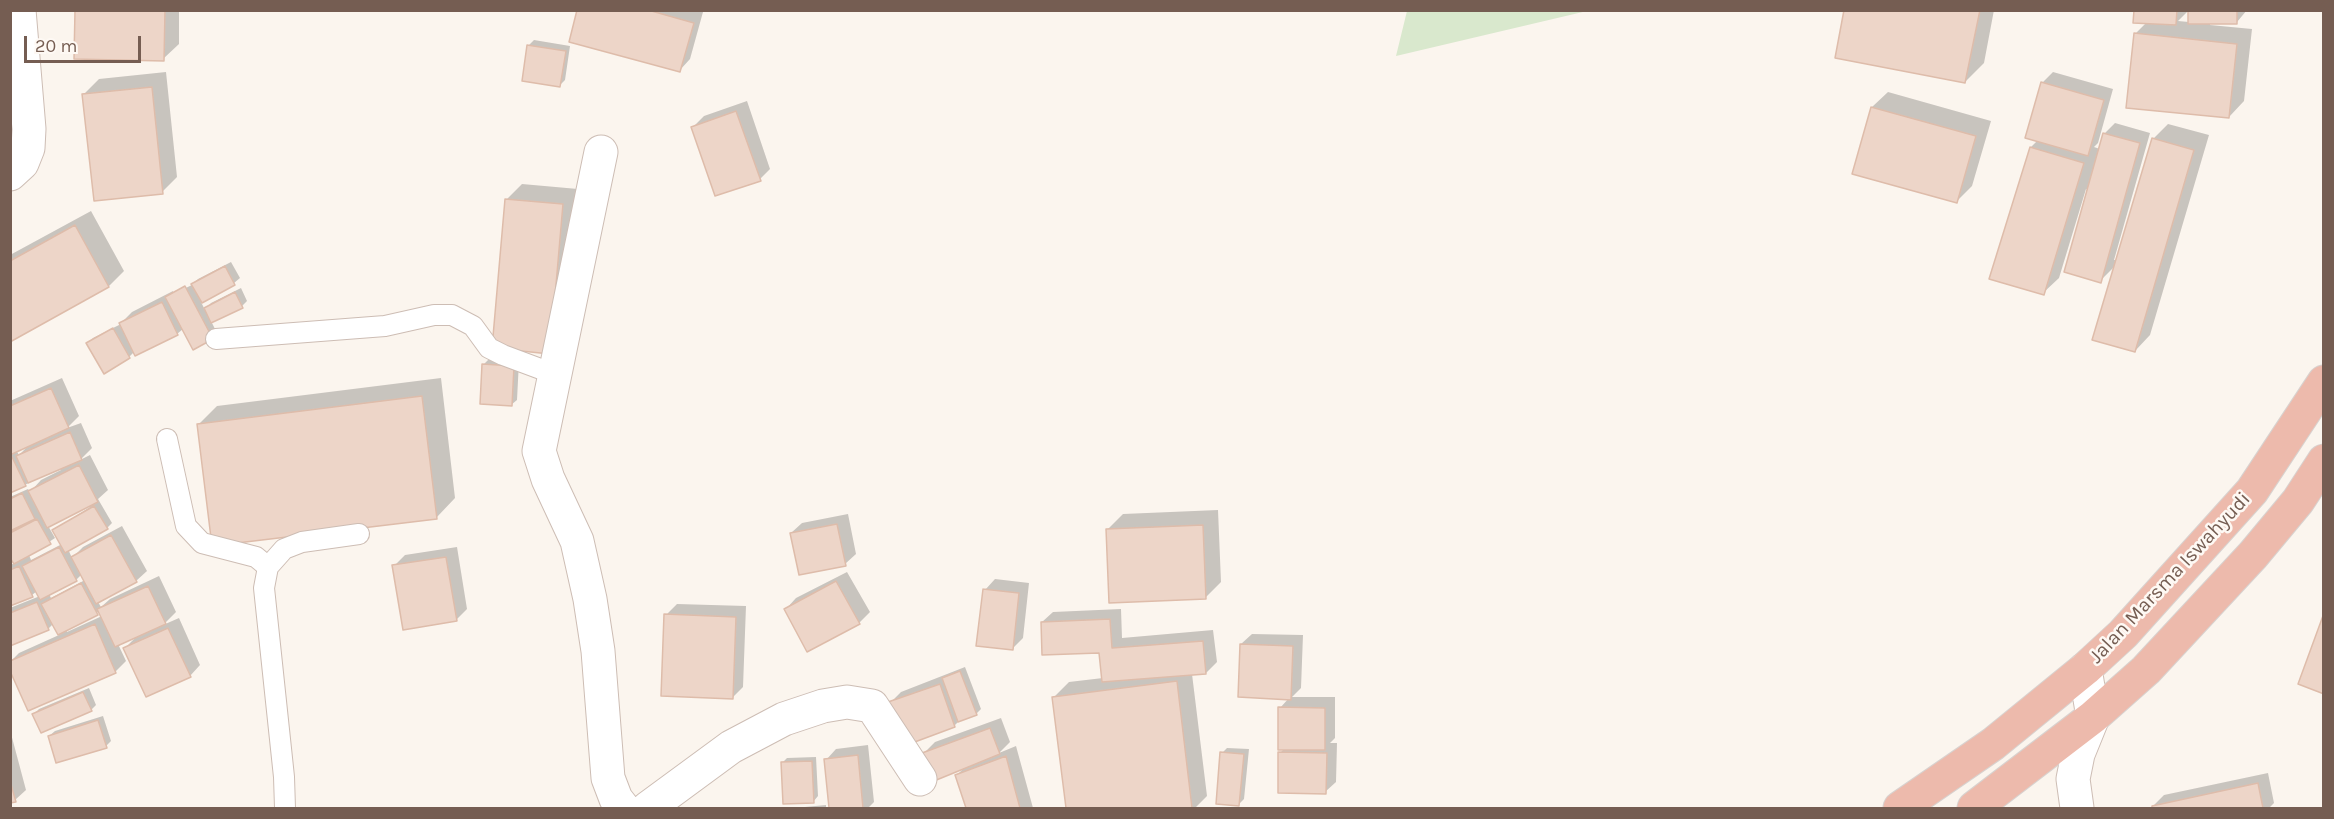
<!DOCTYPE html>
<style>
body{margin:0}
#map{position:relative;width:2334px;height:819px;overflow:hidden;background:#fbf5ee;font-family:Karla,sans-serif}
canvas{display:block}
.frame{position:absolute;inset:0;border:12px solid #755d52;pointer-events:none}
.scale{position:absolute;left:24px;top:36px;width:117px;height:27px;box-sizing:border-box;border:3px solid #755d52;border-top:0;padding-left:8px;font-size:18px;line-height:21px;white-space:nowrap;color:#755d52;-webkit-text-stroke:4px #fef9f4;paint-order:stroke}
</style>
<div id="map">
<canvas width="2334" height="819"></canvas>
<div class="frame"></div>
<div class="scale">20 m</div>
</div>
<script>
const context = document.querySelector('canvas').getContext('2d');
context.lineJoin = 'round';
function paint(path, color) { context.fillStyle = color; context.fill(path, 'evenodd'); }
const poly = rows => new Path2D(rows.map(r => 'M' + r).join(''));
function trace(path, color, width, dash) { context.strokeStyle = color; context.lineWidth = width; context.lineCap = dash ? 'butt' : 'round'; context.setLineDash(dash || []); context.stroke(path); }
function write(font, color, halo, rows, align = 'center') {
  context.font = font + ' Karla,sans-serif'; context.lineWidth = 5; context.setLineDash([]); context.textBaseline = 'middle'; context.strokeStyle = halo; context.fillStyle = color; for (const [text, x, y, turn = 0] of rows) {
    context.save(); context.translate(x, y); context.rotate((+turn || 0) * Math.PI / 180); context.textAlign = isNaN(turn) ? turn : align; if (halo) context.strokeText(text, 0, 0); context.fillText(text, 0, 0); context.restore();
  }
}
const green = poly([
 [1407,11,1407,10,1587,11,1396,56]
]);
const shadow = poly([
 [76,10,179,10,179,44,163,59],
 [579,10,697,10,703,12,690,59,680,70],
 [1846,10,1994,10,1984,63,1965,82],
 [2135,10,2189,10,2178,21,2189,22,2189,10,2247,10,2237,22,2210,22,2210,25,2252,29,2244,101,2229,117,2135,34,2147,22],
 [534,40,570,46,565,80,559,86,529,45],
 [166,72,177,177,162,192,84,94,99,79],
 [2053,72,2113,89,2098,143,2094,147,2100,149,2104,134,2115,123,2150,133,2114,260,2117,260,2153,139,2168,124,2209,135,2150,335,2135,351,2115,266,2100,281,2088,190,2086,189,2059,278,2043,293,1991,278,2031,147,2038,140,2042,83],
 [1888,92,1991,121,1972,186,1956,202,1854,173,1872,107],
 [747,101,770,169,760,179,693,127,704,116],
 [522,184,578,189,549,352,507,199],
 [91,211,124,271,109,286,10,340,10,255],
 [231,262,240,278,234,283,201,302,205,310,211,303,241,288,247,301,242,306,211,321,217,333,212,338,183,329,177,334,135,351,129,357,88,343,93,338,119,325,132,312,173,291,173,294,192,285,198,279],
 [489,359,519,361,517,400,511,405,484,364],
 [62,378,79,416,67,428,81,423,92,448,80,460,90,455,108,490,98,499,112,523,107,528,68,549,72,558,83,547,122,526,147,571,136,581,98,602,101,607,110,599,159,576,176,612,163,625,179,618,200,665,190,676,125,648,137,636,118,644,126,661,115,672,10,662,19,653,59,635,53,624,48,629,10,645,10,608,40,596,37,591,32,595,10,605,10,565,15,563,13,559,10,561,10,497,28,489,30,492,41,480,61,470,60,468,10,492,10,401],
 [29,445,19,455,16,450],
 [89,505,90,507,54,530,62,544,31,560,29,555,55,538,47,524],
 [82,574,85,580,51,598,49,594,76,580],
 [100,611,102,616,67,632,66,629],
 [441,378,455,498,437,517,199,424,217,406],
 [1218,510,1221,582,1206,597,1107,530,1123,514],
 [848,514,856,554,845,564,791,533,802,523],
 [457,547,467,609,456,620,394,566,405,555],
 [847,572,870,612,859,623,786,609,796,598],
 [995,579,1029,583,1023,638,1012,649,985,590],
 [677,604,746,606,743,687,732,698,666,615],
 [1121,609,1122,638,1213,630,1217,662,1206,673,1192,674,1207,796,1195,808,1068,808,1054,697,1069,682,1103,678,1101,651,1042,622,1053,612],
 [1252,634,1303,635,1301,688,1292,697,1335,697,1335,738,1330,743,1337,743,1336,782,1325,792,1280,753,1284,749,1280,708,1289,698,1241,644],
 [965,667,981,709,976,714,960,720,954,726,890,703,901,692],
 [89,688,96,705,91,710,34,714,39,709],
 [103,716,111,741,106,746,49,736,55,731],
 [1001,718,1010,742,999,753,1016,746,1033,808,968,808,957,775,965,767,924,753,935,742],
 [10,730,26,790,15,800,10,802],
 [868,745,874,802,868,808,831,808,826,760,836,749],
 [1227,748,1249,749,1244,799,1238,805,1222,753],
 [816,757,818,796,813,802,782,763,787,758],
 [2268,773,2274,803,2269,808,2154,808,2153,806,2164,795],
 [826,805,826,808,794,808]
]);
const building = poly([
 [75,10,165,10,164,61,74,59,75,10],
 [577,10,648,10,694,23,680,72,569,42,577,10],
 [1844,10,1980,10,1965,83,1835,58,1844,10],
 [2134,10,2177,10,2176,25,2133,23,2134,10],
 [2188,10,2237,10,2237,24,2188,24,2188,10],
 [2134,33,2237,44,2229,118,2126,108,2134,33],
 [527,45,566,51,560,87,522,81,527,45],
 [2041,82,2104,100,2088,156,2025,138,2041,82],
 [152,87,163,194,94,201,82,94,152,87],
 [1871,107,1976,136,1957,203,1852,174,1871,107],
 [736,111,761,181,715,196,691,127,736,111],
 [2103,133,2140,143,2101,283,2064,272,2103,133],
 [2152,138,2194,150,2135,352,2092,340,2152,138],
 [2030,147,2084,163,2044,295,1989,279,2030,147],
 [505,199,563,204,550,354,492,348,505,199],
 [75,225,109,287,10,342,10,261,75,225],
 [225,266,235,285,202,303,191,284,225,266],
 [185,286,213,339,193,350,165,297,185,286],
 [235,292,243,308,211,323,204,308,235,292],
 [162,302,178,335,135,356,119,323,162,302],
 [113,328,130,358,104,374,86,343,113,328],
 [482,364,514,366,512,406,480,404,482,364],
 [51,388,69,428,10,455,10,406,51,388],
 [422,396,437,519,212,546,197,424,422,396],
 [70,432,82,460,28,483,16,456,70,432],
 [10,457,12,457,26,486,10,493,10,457],
 [79,465,98,502,47,528,28,491,79,465],
 [22,493,35,519,10,531,10,499,22,493],
 [94,506,108,529,65,553,52,530,94,506],
 [37,519,51,544,14,564,10,558,10,533,37,519],
 [837,524,846,566,799,575,790,533,837,524],
 [1203,525,1206,599,1109,603,1106,529,1203,525],
 [111,535,137,582,96,604,71,557,111,535],
 [59,547,77,581,40,600,22,566,59,547],
 [446,557,457,621,403,630,392,565,446,557],
 [19,566,33,597,10,606,10,570,19,566],
 [836,581,860,624,807,652,784,609,836,581],
 [81,583,98,615,58,635,41,604,81,583],
 [148,586,166,624,115,647,97,609,148,586],
 [983,589,1019,593,1013,650,976,646,983,589],
 [37,602,49,630,10,646,10,613,37,602],
 [2324,613,2324,694,2298,684,2324,613],
 [664,614,736,617,733,699,661,696,664,614],
 [1110,619,1112,648,1203,641,1206,674,1102,682,1099,653,1042,655,1041,622,1110,619],
 [95,624,116,673,28,711,10,671,10,661,95,624],
 [168,628,191,677,146,697,123,648,168,628],
 [1240,644,1293,646,1291,700,1238,697,1240,644],
 [960,671,977,715,958,722,942,678,960,671],
 [1177,681,1192,808,1066,808,1052,697,1177,681],
 [940,684,955,727,904,746,888,702,940,684],
 [83,692,92,711,41,733,32,714,83,692],
 [1278,707,1325,708,1325,750,1278,750,1278,707],
 [98,720,107,748,56,763,48,736,98,720],
 [990,728,1000,754,934,781,922,753,990,728],
 [1220,752,1244,754,1239,806,1216,804,1220,752],
 [1278,752,1327,753,1326,794,1278,793,1278,752],
 [858,755,863,808,829,808,824,759,858,755],
 [1006,756,1020,808,966,808,955,775,1006,756],
 [812,761,814,803,783,804,781,762,812,761],
 [10,781,16,802,10,803,10,781],
 [2258,783,2263,808,2152,808,2152,806,2258,783]
]);
const lane = poly([
 [216,339,385,326,434,315,452,315,473,326,489,348,503,355,554,374],
 [167,439,186,526,202,543,256,557,268,567],
 [285,808,284,777,264,588,268,567,284,549,302,542,359,534]
]);
const street = poly([
 [601,152,539,451,548,479,577,541,590,599,598,651,608,778,616,799,623,808],
 [10,174,22,163,28,148,29,129,19,10],
 [648,808,731,747,784,719,823,706,847,702,872,706,920,779],
 [2077,808,2073,779,2078,754,2093,717,2085,669]
]);
const highway = poly([
 [1900,808,1993,744,2085,669,2123,634,2252,491,2324,382],
 [1974,808,2093,717,2146,670,2253,555,2298,501,2324,461]
]);
const streetNames = [
 ["Jalan Marsma Iswahyudi",2170,578,-47]
];
paint(green, '#d9e8cd');
paint(shadow, '#0003');
paint(building, '#edd5c8');
trace(building, '#debcaa', 1.5);
trace(lane, '#cdbdb4', 22);
trace(street, '#cdbdb4', 35);
trace(highway, '#d8d2cf', 35);
trace(lane, '#fff', 20);
trace(street, '#fff', 33);
trace(highway, '#edbaac', 33);
write('20px', '#755d52', '#fef9f4', streetNames);
</script>
